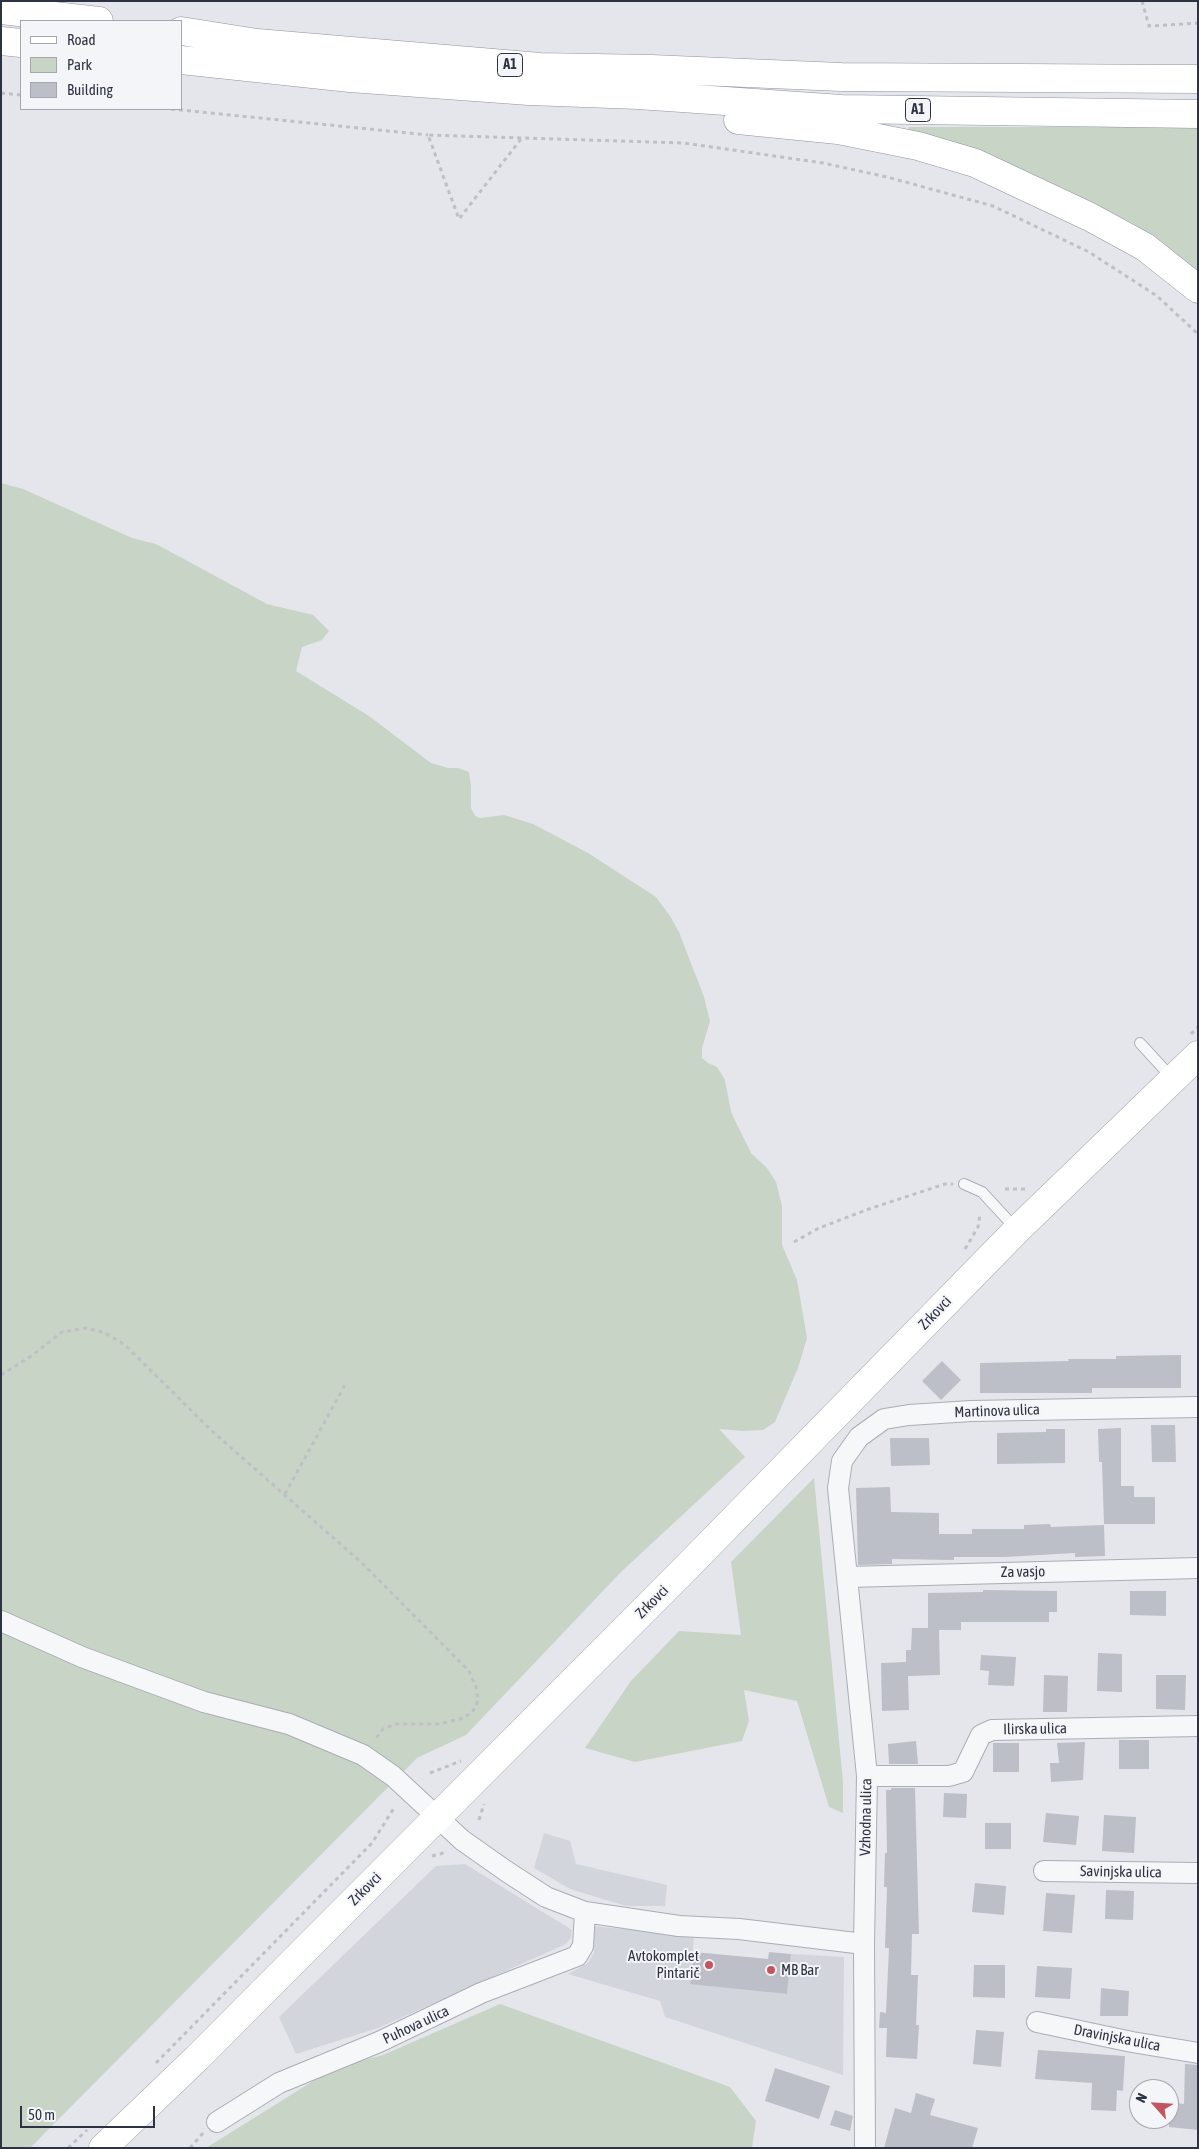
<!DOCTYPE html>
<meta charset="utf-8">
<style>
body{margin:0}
#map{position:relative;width:1199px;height:2149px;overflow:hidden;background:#e4e6eb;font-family:"Asap Condensed",sans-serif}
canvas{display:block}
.frame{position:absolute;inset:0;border:2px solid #2d3342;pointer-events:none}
.legend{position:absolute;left:20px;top:20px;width:162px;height:90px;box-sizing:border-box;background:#f4f5f8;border:1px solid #a4a7af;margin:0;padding:6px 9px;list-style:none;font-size:15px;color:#2d3342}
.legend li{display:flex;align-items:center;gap:10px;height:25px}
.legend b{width:25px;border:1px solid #a4a7af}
.north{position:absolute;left:1129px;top:2079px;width:50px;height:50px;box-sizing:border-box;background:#f4f5f8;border:1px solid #a4a7af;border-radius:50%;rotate:296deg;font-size:14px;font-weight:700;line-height:20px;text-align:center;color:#2d3342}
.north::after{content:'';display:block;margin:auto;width:18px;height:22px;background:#c3555e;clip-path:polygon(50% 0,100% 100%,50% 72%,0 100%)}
.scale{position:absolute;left:20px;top:2106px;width:135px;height:22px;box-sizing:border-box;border:2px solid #2d3342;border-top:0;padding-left:6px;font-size:15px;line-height:18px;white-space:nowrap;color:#2d3342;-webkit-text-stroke:4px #f4f5f8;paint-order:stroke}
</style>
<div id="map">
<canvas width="1199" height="2149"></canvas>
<div class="frame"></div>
<ul class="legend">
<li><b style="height:6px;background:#fff"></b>Road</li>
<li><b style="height:14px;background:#c8d4c6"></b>Park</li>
<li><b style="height:14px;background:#bcbfc7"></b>Building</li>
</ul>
<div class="north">N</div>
<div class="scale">50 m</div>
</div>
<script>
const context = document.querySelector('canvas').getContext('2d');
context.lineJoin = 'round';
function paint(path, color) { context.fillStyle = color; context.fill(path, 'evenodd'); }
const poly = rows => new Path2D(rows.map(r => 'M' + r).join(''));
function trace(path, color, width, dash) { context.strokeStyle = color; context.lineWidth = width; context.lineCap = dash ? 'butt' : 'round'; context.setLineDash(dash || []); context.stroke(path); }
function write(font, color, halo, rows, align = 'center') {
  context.font = font + ' "Asap Condensed",sans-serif'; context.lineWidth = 4; context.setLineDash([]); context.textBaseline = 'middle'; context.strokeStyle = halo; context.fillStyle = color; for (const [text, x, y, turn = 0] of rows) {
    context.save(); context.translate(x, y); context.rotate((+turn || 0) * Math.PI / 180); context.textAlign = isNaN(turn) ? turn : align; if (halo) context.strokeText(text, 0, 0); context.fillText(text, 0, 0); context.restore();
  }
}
const built = poly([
 [544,1833,570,1841,576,1864,667,1885,665,1906,626,1906,570,1889,534,1868],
 [465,1864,572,1930,571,1938,566,1944,378,2028,296,2054,279,2017,436,1866],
 [592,1926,694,1936,690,1983,787,1994,791,1954,844,1957,843,2075,665,2017,660,2001,568,1974,588,1963,594,1953]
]);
const green = poly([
 [909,127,1198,127,1198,272,1134,224,1065,189,960,147,907,133],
 [1,483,23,489,132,538,156,544,267,604,313,615,329,631,322,640,302,647,296,671,369,716,431,763,448,768,458,768,469,772,471,786,471,808,475,816,480,818,504,815,533,824,588,853,656,897,670,916,679,932,704,997,710,1021,702,1048,702,1058,708,1063,717,1067,725,1080,731,1112,751,1153,767,1168,776,1182,782,1206,782,1245,797,1280,807,1338,798,1368,775,1422,763,1430,743,1431,719,1429,745,1457,621,1572,466,1735,417,1758,30,2148,1,2148],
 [814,1478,843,1782,843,1813,829,1807,797,1701,744,1690,749,1721,742,1741,635,1762,585,1748,631,1681,679,1631,741,1635,731,1562],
 [500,2004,730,2087,756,2121,752,2148,206,2148,334,2068,383,2055]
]);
const building = poly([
 [1181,1355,1181,1388,1092,1388,1092,1393,980,1393,980,1363,1069,1361,1068,1359,1116,1359,1116,1356],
 [942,1361,961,1380,941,1400,922,1381],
 [1151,1425,1175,1425,1176,1462,1152,1462],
 [1121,1428,1121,1486,1134,1486,1134,1497,1155,1497,1155,1524,1104,1524,1102,1462,1099,1462,1098,1429],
 [1046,1429,1065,1429,1065,1463,997,1464,997,1433,1046,1432],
 [890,1438,929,1438,930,1465,891,1466],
 [890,1487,891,1512,939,1513,939,1534,972,1534,972,1529,1024,1529,1024,1525,1050,1524,1051,1527,1104,1525,1105,1556,1075,1557,1075,1553,1005,1557,954,1557,954,1560,892,1559,892,1564,858,1565,856,1488],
 [983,1590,1057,1591,1057,1612,1049,1612,1049,1622,961,1622,961,1630,939,1630,940,1675,908,1676,909,1710,882,1711,881,1663,906,1662,906,1650,911,1650,912,1628,928,1628,928,1593,983,1592],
 [1130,1591,1166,1591,1166,1616,1130,1615],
 [1098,1653,1122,1654,1122,1692,1097,1691],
 [981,1655,1016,1657,1014,1686,988,1685,989,1671,980,1670],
 [1044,1675,1068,1676,1067,1712,1043,1712],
 [1156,1675,1186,1675,1185,1710,1156,1709],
 [1119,1740,1149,1740,1149,1769,1119,1769],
 [916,1741,918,1764,889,1764,888,1744],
 [1085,1742,1083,1780,1051,1782,1050,1763,1059,1763,1057,1743],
 [993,1743,1019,1743,1019,1772,993,1772],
 [891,1788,915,1788,919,1934,912,1934,911,1975,918,1975,916,2025,919,2025,917,2059,886,2057,887,2028,879,2028,880,2012,886,2013,889,1948,885,1948,887,1887,884,1887,885,1853,887,1853,886,1790,891,1790],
 [944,1793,967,1794,966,1818,943,1817],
 [1046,1813,1079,1816,1076,1845,1043,1842],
 [1104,1815,1136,1817,1134,1853,1102,1851],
 [985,1823,1011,1823,1011,1849,985,1849],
 [975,1883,1006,1886,1004,1915,972,1912],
 [1106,1890,1134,1891,1133,1920,1105,1919],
 [1046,1893,1075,1895,1072,1933,1043,1931],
 [694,1952,768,1959,769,1952,791,1954,787,1994,690,1984],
 [974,1965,1005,1965,1005,1998,973,1997],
 [1037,1966,1072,1968,1070,1999,1035,1997],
 [1101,1988,1129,1991,1128,2016,1100,2016],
 [976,2030,1004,2032,1001,2067,973,2064],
 [1038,2050,1125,2056,1123,2091,1117,2090,1116,2111,1091,2110,1092,2083,1035,2079],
 [1185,2064,1198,2065,1198,2130,1169,2127,1169,2102,1184,2104],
 [775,2068,830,2086,819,2119,765,2101],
 [916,2093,935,2099,930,2115,978,2128,972,2148,884,2148,895,2108,911,2113],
 [835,2110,853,2116,850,2131,830,2125]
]);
const path = poly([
 [1142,1,1149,26,1198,23],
 [1,93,21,95],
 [171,109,428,135],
 [521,139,459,219,428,135,684,143,823,163,887,177,993,206,1089,252,1157,296,1198,334],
 [1191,1034,1198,1027],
 [1005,1189,1026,1189],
 [794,1242,819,1228,869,1209,945,1184,953,1184],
 [965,1249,978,1227,980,1214],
 [1,1375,30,1357,62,1332,86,1328,105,1333,125,1345,213,1432,362,1563,469,1671,476,1687,478,1701,472,1713,460,1719,438,1724,396,1724,383,1729,374,1741],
 [285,1494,345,1385],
 [430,1773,461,1761],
 [479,1820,484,1804],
 [432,1856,447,1852],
 [156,2063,372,1843,394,1808],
 [68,2148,87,2130],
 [190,2148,203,2133]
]);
const lane = poly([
 [1140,1043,1173,1079],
 [964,1184,982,1192,1017,1230]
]);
const street = poly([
 [847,1577,1198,1568],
 [1,1621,82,1657,155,1684,204,1702,289,1724,363,1755,393,1776,462,1840,506,1871,546,1897,585,1912,679,1926,739,1929,864,1944],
 [867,1776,949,1776,963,1772,981,1735,992,1730,1198,1726],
 [1044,1871,1198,1873],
 [1037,2022,1132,2042,1198,2053],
 [217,2122,279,2083,379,2042,481,1993,577,1956,583,1946,585,1912],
 [865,2148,864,1944,867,1776,838,1488,842,1461,859,1437,884,1419,909,1415,971,1411,1198,1407]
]);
const secondary = poly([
 [103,2148,197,2058,684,1570,1017,1230,1198,1055]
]);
const highway = poly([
 [1,10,99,21],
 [181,31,257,43,540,67,651,69,841,77,1198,79],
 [1,41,21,43],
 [181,60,350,78,529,91,638,95,842,109,1198,114],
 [738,120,838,130,918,146,975,163,1090,217,1145,247,1198,289]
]);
const markers = [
 [709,1965,5,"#c3555e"],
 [771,1970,5,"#c3555e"]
];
const shields = [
 [510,65,25],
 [918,110,25]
];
const shieldNames = [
 ["A1",510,65],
 ["A1",918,110]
];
const streetNames = [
 ["Zrkovci",935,1313,-46],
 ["Martinova ulica",997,1411,-2],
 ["Za vasjo",1023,1572,-1],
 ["Zrkovci",652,1602,-45],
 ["Ilirska ulica",1035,1729,-1],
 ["Vzhodna ulica",866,1817,-89],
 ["Savinjska ulica",1121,1872,1],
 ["Zrkovci",365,1889,-45],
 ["Puhova ulica",416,2025,-25],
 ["Dravinjska ulica",1117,2038,11]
];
const poiNames = [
 ["Avtokomplet",699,1956],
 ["Pintarič",699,1973],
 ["MB Bar",781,1970,"left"]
];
paint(built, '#d2d5dc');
paint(green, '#c8d4c6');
paint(building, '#bcbfc7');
trace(lane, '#a9adb5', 12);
trace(street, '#a9adb5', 22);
trace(secondary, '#a9adb5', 29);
trace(highway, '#8d93a0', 29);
trace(path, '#bec0c6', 3, [4, 4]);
trace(lane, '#f6f7f9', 10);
trace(street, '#f6f7f9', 20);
trace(secondary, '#fff', 28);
trace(highway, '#fff', 28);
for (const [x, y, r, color] of markers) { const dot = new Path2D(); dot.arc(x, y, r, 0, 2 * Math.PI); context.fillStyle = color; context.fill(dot); trace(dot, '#f4f5f8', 2); }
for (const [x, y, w] of shields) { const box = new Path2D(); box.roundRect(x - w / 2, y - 11.5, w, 23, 4); context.fillStyle = '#f4f5f8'; context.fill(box); trace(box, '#2d3342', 1); }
write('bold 14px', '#2d3342', null, shieldNames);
write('15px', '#2d3342', '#f4f5f8', streetNames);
write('15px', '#2d3342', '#f4f5f8', poiNames, 'right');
</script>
